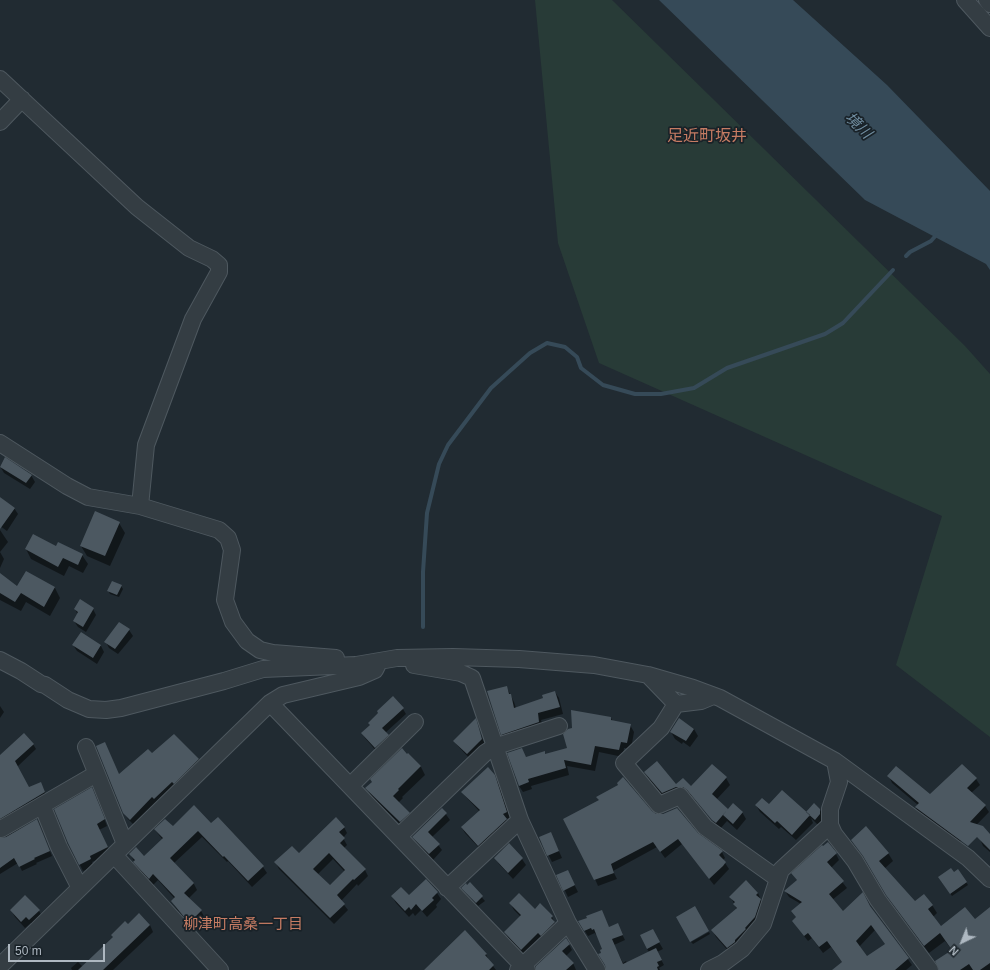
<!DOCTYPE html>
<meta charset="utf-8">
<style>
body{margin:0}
#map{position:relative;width:990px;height:970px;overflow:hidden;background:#212b32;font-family:Arial,sans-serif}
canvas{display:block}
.north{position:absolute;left:942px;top:922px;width:40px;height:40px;-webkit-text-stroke:3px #192228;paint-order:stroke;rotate:223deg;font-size:11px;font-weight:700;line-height:16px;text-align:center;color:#aeb8c1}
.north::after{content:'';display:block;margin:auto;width:14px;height:18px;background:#aeb8c1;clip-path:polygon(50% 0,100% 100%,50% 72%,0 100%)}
.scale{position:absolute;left:8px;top:944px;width:97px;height:18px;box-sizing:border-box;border:2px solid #aeb8c1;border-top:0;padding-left:5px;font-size:12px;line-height:14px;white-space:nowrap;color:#aeb8c1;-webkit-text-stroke:3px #192228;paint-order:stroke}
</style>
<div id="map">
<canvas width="990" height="970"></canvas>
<div class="north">N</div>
<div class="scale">50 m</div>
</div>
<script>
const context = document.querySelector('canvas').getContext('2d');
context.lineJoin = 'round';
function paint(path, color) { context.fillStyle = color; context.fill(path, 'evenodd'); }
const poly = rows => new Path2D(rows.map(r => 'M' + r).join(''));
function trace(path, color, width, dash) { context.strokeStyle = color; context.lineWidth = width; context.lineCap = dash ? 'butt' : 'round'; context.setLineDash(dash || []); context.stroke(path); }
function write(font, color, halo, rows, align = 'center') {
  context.font = font + ' Arial,"Noto Sans JP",sans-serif'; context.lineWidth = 3.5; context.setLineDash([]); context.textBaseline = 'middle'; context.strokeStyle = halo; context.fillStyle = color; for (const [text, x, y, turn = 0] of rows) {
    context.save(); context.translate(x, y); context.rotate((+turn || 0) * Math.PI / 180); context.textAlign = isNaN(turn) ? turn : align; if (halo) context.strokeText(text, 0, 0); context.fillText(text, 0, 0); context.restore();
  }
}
const green = poly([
 [535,0,612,0,965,346,990,374,990,737,896,665,942,516,599,363,558,243]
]);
const water = poly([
 [659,0,793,0,887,85,990,191,990,270,986,264,865,200]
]);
const shadow = poly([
 [0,466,31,475,35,482,30,489,4,473],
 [0,497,14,508,18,514,7,531,0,526],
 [119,523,125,533,110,566,87,556,81,546],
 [0,530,8,542,0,552,4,559,0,568],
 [33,535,57,547,82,555,88,564,83,573,69,566,64,576,31,559,26,549],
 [26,572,55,588,60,598,50,616,26,602,21,611,0,600,0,575,18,587],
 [121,586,123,589,119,597,110,594,108,590],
 [75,609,93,609,96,615,86,632,78,627,74,621,78,615],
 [120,623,129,630,133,636,118,654,109,648,106,642],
 [73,645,101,646,104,652,97,664,77,651],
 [507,688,514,702,516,708,544,699,555,692,559,698,563,714,541,720,542,723,506,741,502,734],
 [0,706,4,712,0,718],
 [403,709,406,714,385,733,391,740,378,753,365,738,362,733],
 [611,718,613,722,630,725,634,732,631,749,624,748,623,757,599,752,595,771,567,766,569,775,531,786,532,789,523,792,519,786,522,749,526,758,544,753,546,755,569,749],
 [679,719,694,729,698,736,690,747,683,742,682,744,675,739,671,732],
 [475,720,485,745,470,759,458,746,454,741],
 [33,744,36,749,17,767,29,788,43,788,47,797,0,825,0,756],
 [408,754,421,767,425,775,402,797,403,798,398,803,409,813,413,821,405,829,371,796,367,788],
 [152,755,199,759,202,765,158,804,156,802,134,825,128,819,124,813],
 [645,772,676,786,692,787,726,778,730,785,717,799,728,810,742,812,746,819,737,830,727,821,720,829,692,796,687,793,666,800,649,779],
 [494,776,498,782,510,818,506,819,510,825,482,851,465,833,462,828,480,812,466,797,462,792],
 [889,776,930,795,976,779,980,785,971,793,985,806,989,812,960,842,919,814,916,808,918,805,892,783],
 [782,791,810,817,808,812,820,810,824,817,824,821,819,826,811,818,813,823,796,840,781,827,779,829,760,812,756,805,769,806],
 [95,795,107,826,99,830,111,853,92,862,94,866,83,871,69,843],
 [442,809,450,820,432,837,442,850,433,860,417,843,413,837],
 [651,812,722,852,725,858,723,860,729,869,714,885,682,844,665,858,657,847,613,871,617,879,598,886,595,879],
 [37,820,52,856,36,863,37,864,22,871,18,863,0,874,0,839],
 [211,825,263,867,267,873,252,887,228,861,227,862,202,837,174,863,194,884,197,890,189,898,201,911,205,918,194,928,176,908,172,901,175,899,158,880,153,885,138,868,130,854,144,857,163,840,155,830],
 [344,827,347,833,343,838,347,845,344,848,365,870,368,876,358,886,357,884,341,901,348,910,334,924,279,869,276,863,299,854],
 [333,859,345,872,330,887,318,874],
 [990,834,990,852,983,846,980,839],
 [540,838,554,840,562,858,552,862],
 [852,840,888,853,893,861,884,869,915,903,932,905,937,913,933,917,941,927,974,921,990,909,990,970,940,970,952,950,945,941,929,953,892,903,869,864],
 [509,845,522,859,526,865,513,879,499,864,495,858],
 [836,854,839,860,831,868,847,888,832,900,843,913,870,906,912,965,906,970,841,970,843,963,831,947,823,953,812,938,808,941,797,927,793,921,797,918,801,904,789,897,785,891,798,881,793,874],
 [875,930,886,945,867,957,859,947],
 [558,876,571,878,578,892,568,897],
 [426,881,437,893,441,899,436,905,437,907,427,917,421,910,415,916,413,913,409,917,396,903,392,896,409,897],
 [941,881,966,882,968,885,952,896],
 [470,884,485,901,478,906,462,888],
 [758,893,764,907,759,924,731,954,716,937,712,930,737,910,731,897],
 [510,903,552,917,558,930,525,956,509,939,505,932,521,917,514,910],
 [11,910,39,911,43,918,34,926,31,923,25,928,15,917],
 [602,911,609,928,620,930,625,940,614,945,623,963,626,961,627,963,649,952,647,949,656,937,663,949,657,952,664,965,659,968,660,970,607,970,604,949,597,934,596,935,595,933,588,936,579,922],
 [150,925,153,932,113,970,72,970,71,968,78,962,83,967,128,926],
 [709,932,710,934,693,944,691,942],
 [566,939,572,950,566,956,573,963,576,970,537,970],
 [486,954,489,961,496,970,425,970]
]);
const stream = poly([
 [906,256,910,252,931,241,938,233],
 [423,627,423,572,427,513,439,464,448,445,491,388,530,353,547,343,565,347,577,357,581,368,603,385,635,394,661,394,694,388,727,368,825,334,843,323,893,270]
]);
const building = poly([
 [5,457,32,475,26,483,0,467],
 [0,497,15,508,0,529],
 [95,511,120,522,105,556,80,546],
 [33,534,56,546,58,542,83,554,78,565,63,558,58,567,25,549],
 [26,571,55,587,44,607,21,593,15,602,0,593,0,573,17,586],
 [112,581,122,585,117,595,107,591],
 [80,599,94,608,83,627,73,621,78,612,74,609],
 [119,622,130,629,115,649,104,642],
 [81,632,101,645,93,658,72,645],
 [507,686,509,694,511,694,514,708,543,698,542,695,555,691,560,707,538,713,539,722,501,735,487,691],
 [393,696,404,708,382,728,389,735,375,748,361,733,370,725,368,723,378,713,377,711],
 [571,710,611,717,611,720,631,724,627,743,621,742,619,750,595,746,591,765,564,760,566,768,528,779,529,782,519,786,507,753,522,748,526,757,545,751,545,754,567,748,563,734,568,729,572,728],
 [476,718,482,739,467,754,453,741],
 [679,718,694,729,686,741,670,732],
 [24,733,34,744,15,761,29,787,41,782,45,792,0,819,0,755],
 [174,734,199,759,174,784,172,782,154,799,152,797,130,820,123,813,96,746,105,742,119,774,148,749,152,753],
 [402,748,407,754,408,753,421,766,398,789,399,790,393,796,410,813,400,822,365,788,372,782,370,779],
 [657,761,676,784,683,778,691,786,712,764,727,777,712,794,728,809,716,823,712,820,687,790,683,787,676,787,662,793,644,772],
 [962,764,977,778,967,788,986,805,970,822,983,826,990,834,990,850,977,837,968,846,915,807,919,803,887,776,896,766,930,794],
 [488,767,495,775,507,812,503,814,507,819,478,846,461,827,480,810,461,792],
 [623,777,652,811,656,814,663,814,677,808,698,833,723,851,719,855,726,862,723,866,709,879,678,839,660,852,653,842,611,864,614,873,594,880,563,819,599,800,596,797,618,785,617,783],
 [92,787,105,819,97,824,108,847,90,856,91,859,79,865,68,843,54,809],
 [782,790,810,815,792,835,777,821,775,823,755,805,762,798,769,804],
 [733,803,743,812,733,824,723,815],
 [814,803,820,809,820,814,815,820,806,812],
 [194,805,211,823,218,817,264,866,248,881,224,856,223,857,198,831,170,858,194,883,184,893,202,910,189,923,171,901,175,897,153,874,149,879,133,862,135,860,129,854,136,847,144,856,163,838,154,829,165,819,173,826],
 [442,808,447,813,428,832,440,844,429,854,412,837],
 [336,817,345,827,339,832,345,838,340,843,366,869,354,880,353,879,337,895,345,904,330,918,274,862,292,846,299,853],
 [329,853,345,870,330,885,313,869],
 [37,819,50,851,34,858,35,859,19,867,14,858,0,868,0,838,6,837],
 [866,826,889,853,879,861,915,901,924,894,933,905,928,909,941,926,965,907,975,919,990,907,990,963,980,970,973,970,969,964,960,970,939,970,935,961,952,950,940,933,924,946,886,895,863,856,851,840],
 [551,832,559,851,547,856,539,837],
 [828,842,837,853,827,862,844,881,829,894,843,911,863,892,870,906,909,958,895,970,832,970,842,962,827,941,819,947,808,933,804,936,792,921,796,917,791,911,802,902,784,891,797,880,791,873,822,845,823,846],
 [871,925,885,944,867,956,856,941],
 [509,843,523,858,508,873,494,858],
 [951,868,954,872,958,869,967,882,950,894,938,877],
 [568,870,575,885,563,891,556,875],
 [426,879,438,892,432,898,434,900,422,911,416,904,411,910,409,907,405,911,391,896,401,887,409,895],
 [746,880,758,893,756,895,761,899,755,917,745,928,746,929,735,940,735,942,727,948,711,930,737,908,733,904,735,902,729,897],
 [470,882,483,896,476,903,461,888,466,883,467,885],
 [519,893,535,909,540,903,553,916,551,918,555,922,541,936,538,933,521,950,504,932,521,915,509,903],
 [25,895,40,910,29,920,26,917,21,922,10,910],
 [695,906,709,931,690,942,676,917],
 [602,910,609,927,618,923,623,935,612,939,623,964,656,948,662,960,657,962,659,966,657,967,658,970,606,970,605,965,598,954,601,953,600,950,602,949,594,929,592,930,591,928,584,931,578,921,587,918,586,916],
 [139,913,150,925,103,970,78,970,113,937,111,935,125,921,128,924],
 [653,929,660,942,647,949,640,935],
 [465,930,487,954,485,955,494,965,489,970,424,970],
 [566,938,570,944,562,951,574,963,566,970,536,970,536,966]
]);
const street = poly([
 [965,0,990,28],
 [987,0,990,4],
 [0,79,137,207,189,248,212,259,219,265,219,272,193,319,146,445,140,506],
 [0,122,22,99],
 [0,443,67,486,88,497,140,506,219,530,228,538,232,550,225,600,233,622,247,641,260,650,273,653,336,658],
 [0,660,21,671,41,684,45,685,68,700,89,709,106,710,121,708,224,681,263,669,356,665,397,658,453,657,519,659,594,665,648,675,693,688,720,698,835,761,968,858,990,879],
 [414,665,461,673,472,678,520,820,568,923,597,970],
 [649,676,676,704,661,728,624,763,659,805,680,796,705,827,778,879],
 [270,703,527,970],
 [676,704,701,701,713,696],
 [86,747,125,844],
 [835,761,839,782,830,809,830,825,834,834,855,861,878,900,930,970],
 [350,786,415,722],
 [42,805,59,847,80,888],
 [1,829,96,774],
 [399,836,485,753,494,747,559,726],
 [115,856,220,970],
 [447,888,520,820],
 [0,966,270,703,283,695,359,677,375,670,379,662],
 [518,970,568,923],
 [709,970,723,963,742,949,763,924,781,870,830,825]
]);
const waterNames = [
 ["境川",858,126,44]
];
const neighbourhoodNames = [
 ["柳津町高桑一丁目",243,925]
];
const quarterNames = [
 ["足近町坂井",707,137]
];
paint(green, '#283b37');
paint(water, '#364a58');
paint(shadow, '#0007');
trace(stream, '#364a58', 4);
paint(building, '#4c5861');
trace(street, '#4e585f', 18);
trace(street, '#343d43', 16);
write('italic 15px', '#718ea1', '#192228', waterNames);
write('15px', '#c67c63', '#192228', neighbourhoodNames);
write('16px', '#c67c63', '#192228', quarterNames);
</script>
